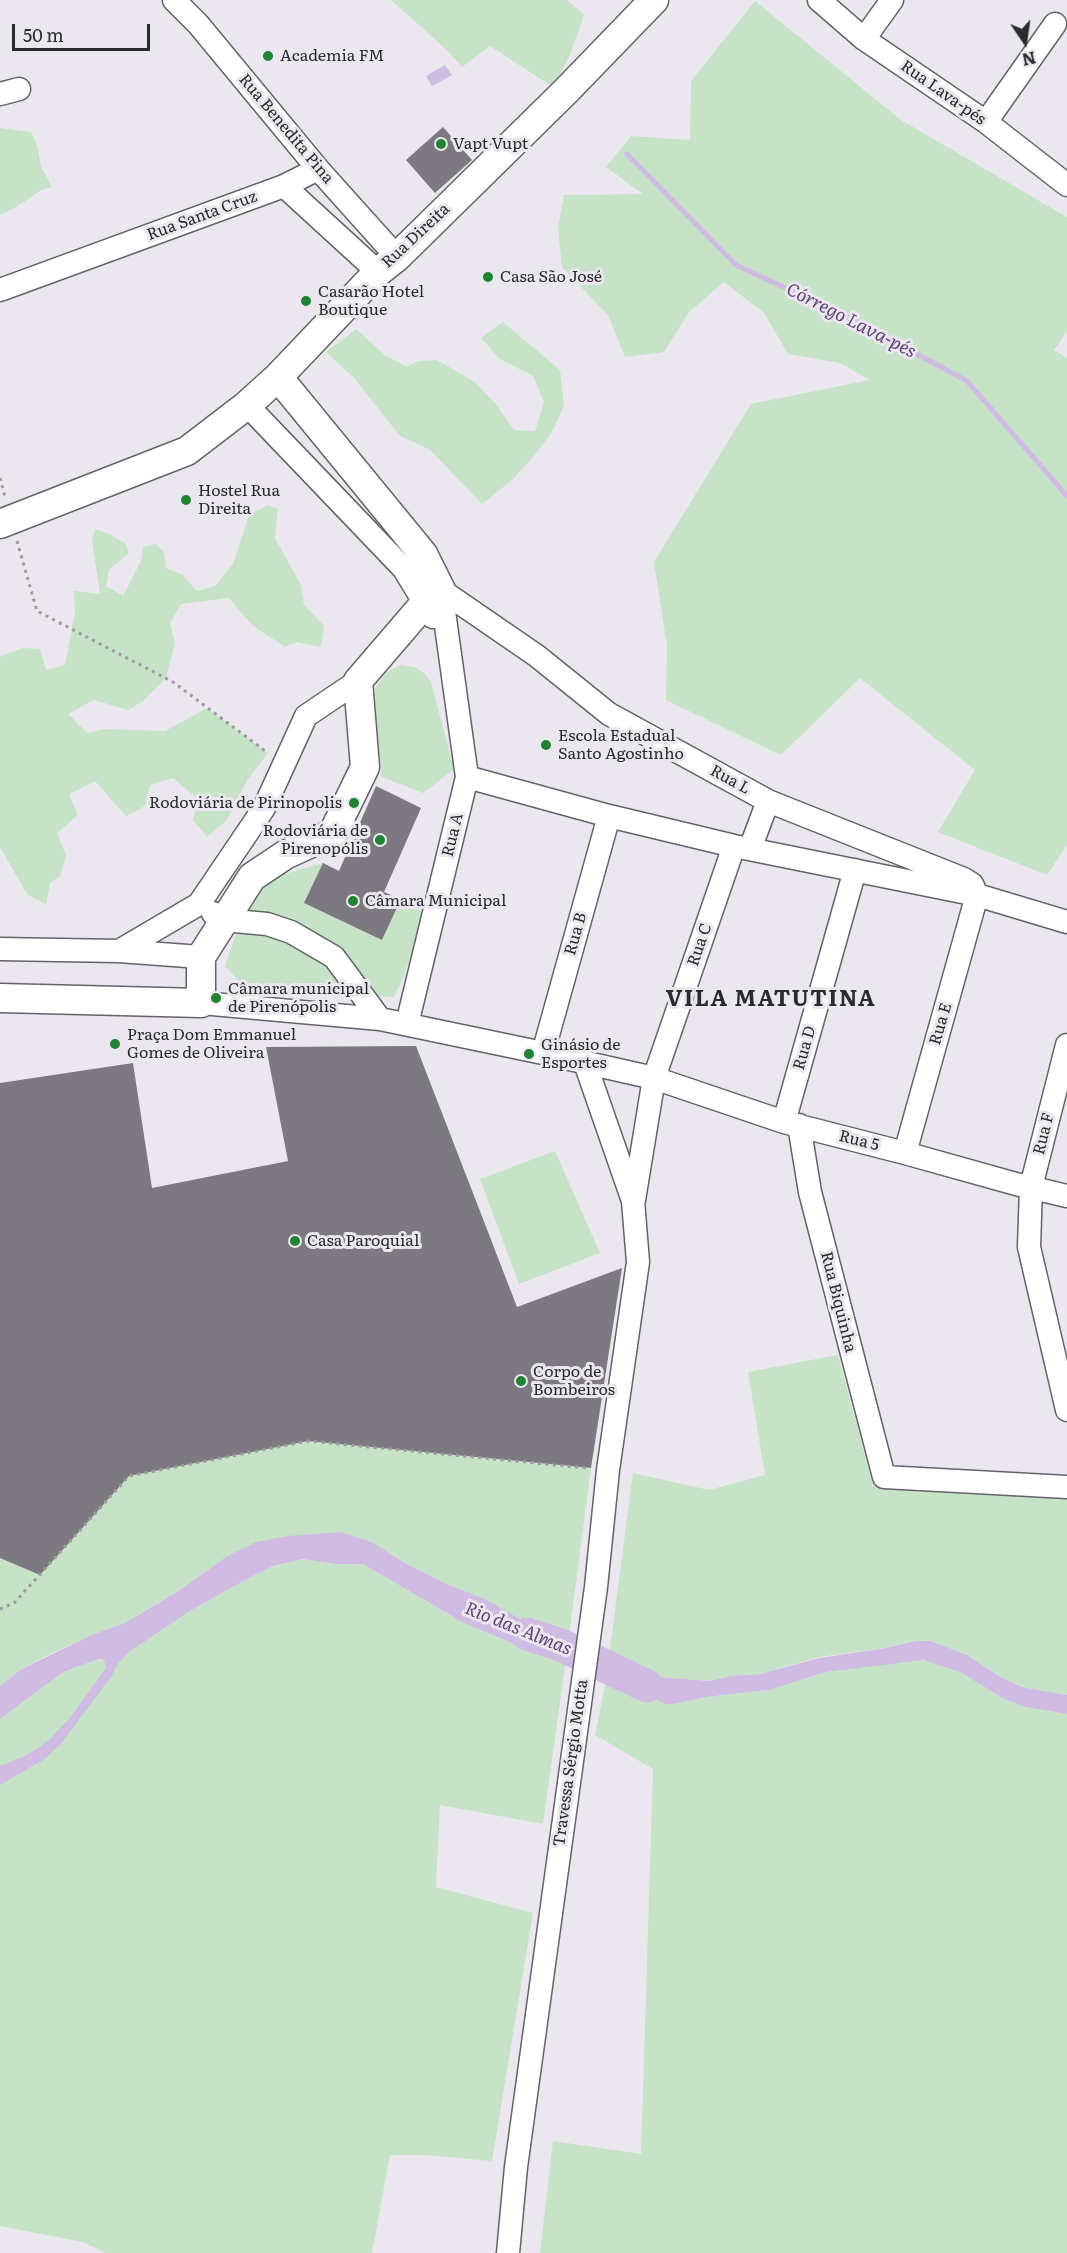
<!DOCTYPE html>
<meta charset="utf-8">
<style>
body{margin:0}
#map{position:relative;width:1067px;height:2253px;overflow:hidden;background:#ebe7ef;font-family:Literata,serif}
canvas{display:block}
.north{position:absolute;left:995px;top:12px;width:60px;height:60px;-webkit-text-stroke:4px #ebe7ef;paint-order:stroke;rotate:167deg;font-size:16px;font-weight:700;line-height:24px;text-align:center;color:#2b2a2d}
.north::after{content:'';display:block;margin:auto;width:21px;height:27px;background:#2b2a2d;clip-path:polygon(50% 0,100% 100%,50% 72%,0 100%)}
.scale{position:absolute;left:12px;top:24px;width:138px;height:27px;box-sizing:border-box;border:3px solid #2b2a2d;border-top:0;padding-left:8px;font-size:18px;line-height:21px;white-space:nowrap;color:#2b2a2d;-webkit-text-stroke:4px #ebe7ef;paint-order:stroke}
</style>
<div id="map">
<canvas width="1067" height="2253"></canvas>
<div class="north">N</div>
<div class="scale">50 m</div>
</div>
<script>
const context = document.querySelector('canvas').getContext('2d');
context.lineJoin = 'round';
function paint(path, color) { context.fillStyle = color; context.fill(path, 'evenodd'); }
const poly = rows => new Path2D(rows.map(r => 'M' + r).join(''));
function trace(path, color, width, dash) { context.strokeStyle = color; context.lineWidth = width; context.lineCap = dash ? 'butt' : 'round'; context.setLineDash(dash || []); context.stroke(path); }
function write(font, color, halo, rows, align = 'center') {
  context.font = font + ' Literata,serif'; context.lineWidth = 6; context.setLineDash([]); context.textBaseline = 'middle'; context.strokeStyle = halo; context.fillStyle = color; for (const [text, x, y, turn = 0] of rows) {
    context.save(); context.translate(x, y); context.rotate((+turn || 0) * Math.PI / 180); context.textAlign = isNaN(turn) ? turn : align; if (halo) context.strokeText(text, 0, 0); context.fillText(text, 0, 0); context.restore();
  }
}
const green = poly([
 [391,0,567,0,584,15,570,55,553,87,490,46,462,67,448,51],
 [755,1,901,120,1067,217,1067,331,1054,350,1067,358,1067,845,1047,875,938,832,975,770,860,678,781,755,666,700,667,646,654,562,751,404,870,380,840,363,788,354,764,313,724,282,689,312,664,352,625,357,608,315,562,267,558,228,564,195,643,194,606,167,631,136,690,140,691,81],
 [0,128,31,132,37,145,41,167,52,187,41,190,18,206,0,215],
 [503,322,560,370,564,406,552,432,534,456,511,481,482,504,430,450,400,436,355,379,326,352,356,329,385,355,407,367,418,361,437,360,475,382,495,403,514,430,535,431,544,402,533,376,500,359,481,338],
 [268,505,278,509,275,538,301,585,304,605,324,626,321,647,296,642,285,647,252,625,229,598,181,604,170,623,175,643,166,678,143,701,128,710,94,700,68,714,87,733,105,729,165,731,207,708,268,753,248,779,226,821,207,837,193,820,199,800,173,778,150,785,145,806,126,816,95,781,69,794,78,815,57,833,66,855,60,876,50,883,46,905,27,894,0,847,0,657,23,648,40,649,46,670,65,665,75,613,74,591,100,594,92,539,95,529,109,534,125,543,129,553,109,570,106,586,123,596,141,561,143,547,155,544,164,552,166,568,183,575,197,591,215,586,233,564,249,515],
 [400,665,415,667,425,674,431,682,454,769,423,793,382,777,376,716,375,689,385,673],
 [323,863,305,903,382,940,401,899,423,913,404,976,394,997,245,988,225,966,250,891,274,877],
 [416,1046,493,1244,401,1264,459,1456,591,1468,569,1636,520,1619,487,1600,442,1582,405,1563,372,1542,341,1532,238,1551,177,1592,125,1623,94,1634,46,1656,20,1670,0,1686,0,1327,342,1262,316,1047],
 [555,1151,600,1253,519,1284,480,1179],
 [838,1355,873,1486,1067,1494,1067,1695,1022,1687,999,1676,967,1655,931,1641,915,1641,887,1648,819,1657,760,1674,731,1676,709,1681,659,1677,640,1670,609,1656,633,1473,709,1490,765,1475,748,1372],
 [303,1559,335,1564,363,1564,464,1623,533,1652,566,1659,543,1824,440,1805,436,1887,533,1913,492,2161,423,2155,390,2155,372,2253,106,2253,83,2242,0,2226,0,1719,62,1673,94,1660,104,1660,129,1652,190,1611,247,1579,273,1566],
 [914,1659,936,1663,960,1672,1004,1699,1026,1707,1067,1714,1067,2253,540,2253,553,2141,641,2154,653,1769,595,1735,607,1676,618,1684,646,1693,664,1704,674,1704,706,1697,769,1690,826,1672]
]);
const water = poly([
 [445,65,452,75,432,86,426,76],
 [341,1532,372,1542,405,1563,442,1582,487,1600,520,1619,569,1636,566,1659,533,1652,464,1623,363,1564,335,1564,303,1559,273,1566,247,1579,190,1611,129,1652,117,1665,111,1677,60,1745,43,1760,0,1785,0,1766,25,1756,48,1741,69,1719,106,1668,104,1660,99,1659,76,1667,62,1673,0,1719,0,1686,20,1670,94,1634,125,1623,177,1592,229,1555,256,1542,288,1536],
 [915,1641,931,1641,967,1655,999,1676,1022,1687,1067,1695,1067,1714,1026,1707,1004,1699,960,1672,923,1660,826,1672,769,1690,706,1697,674,1704,664,1704,646,1693,618,1684,607,1676,609,1656,640,1670,659,1677,709,1681,731,1676,760,1674,819,1658,887,1648]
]);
const stream = poly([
 [627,154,736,265,848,317,967,381,1067,496]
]);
const river = poly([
 [527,1634,561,1645,647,1686]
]);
const building = poly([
 [443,127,472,160,435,193,406,160],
 [376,786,421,808,384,892,401,899,382,940,304,903,323,863,339,871],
 [416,1046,517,1307,622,1268,591,1468,308,1441,129,1476,40,1575,0,1558,0,1083,133,1063,152,1188,288,1161,266,1047]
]);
const path = poly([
 [0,478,5,497],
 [17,541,37,611,173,682,268,753],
 [0,1609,14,1603,129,1476,308,1441,587,1468]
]);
const minor = poly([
 [174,0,198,24,318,169,397,257],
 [819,0,864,39,986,122,1067,185],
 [864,39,892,0],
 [0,94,19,89],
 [986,122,1055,24],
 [284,186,378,272],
 [0,290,284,186,318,169],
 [247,405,404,569,433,617],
 [441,590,537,656,609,714,768,801,964,879,972,884,977,895],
 [467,777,609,816,734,846,977,895,1067,922],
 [750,849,768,801],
 [213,913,223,920,267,924,291,932,334,957,380,1019],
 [0,949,119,951,201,957],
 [119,951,199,904,264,808,306,716,358,681],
 [201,1003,380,1019,543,1053,654,1078,784,1122,905,1153,1016,1184,1067,1196],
 [407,1024,467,777,441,590],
 [1067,1045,1031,1187,1029,1247,1067,1410],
 [543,1053,609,816],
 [784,1122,855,870],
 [799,1125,810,1192,884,1477,1067,1487],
 [905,1153,977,895],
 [634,1200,654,1078,734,846],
 [508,2253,516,2167,596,1587,608,1470,638,1262,633,1201,585,1063]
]);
const major = poly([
 [0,524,187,451,247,405,278,377,378,272,397,257,566,91,654,0],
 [0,998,201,1003,201,957,252,877,285,855,333,833,365,767,358,681,425,603,441,590,423,554,278,377]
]);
const markers = [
 [268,56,6,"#218234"],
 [441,144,6,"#218234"],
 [488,277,6,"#218234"],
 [306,301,6,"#218234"],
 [186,500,6,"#218234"],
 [546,745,6,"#218234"],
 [354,803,6,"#218234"],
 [380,840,6,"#218234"],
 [353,901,6,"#218234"],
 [216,998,6,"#218234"],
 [115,1044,6,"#218234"],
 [529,1054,6,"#218234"],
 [295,1241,6,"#218234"],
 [521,1381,6,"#218234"]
];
const poiNames = [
 ["Academia FM",280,56],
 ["Vapt Vupt",453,144],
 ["Casa São José",500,277],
 ["Casarão Hotel",318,292],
 ["Boutique",318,310],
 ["Hostel Rua",198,491],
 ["Direita",198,509],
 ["Escola Estadual",558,736],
 ["Santo Agostinho",558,754],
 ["Rodoviária de Pirinopolis",342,803,"right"],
 ["Rodoviária de",368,831,"right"],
 ["Pirenopólis",368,849,"right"],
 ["Câmara Municipal",365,901],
 ["Câmara municipal",228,989],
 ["de Pirenópolis",228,1007],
 ["Praça Dom Emmanuel",127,1035],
 ["Gomes de Oliveira",127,1053],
 ["Ginásio de",541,1045],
 ["Esportes",541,1063],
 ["Casa Paroquial",307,1241],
 ["Corpo de",533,1372],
 ["Bombeiros",533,1390]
];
const streetNames = [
 ["Rua Lava-pés",943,93,35],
 ["Rua Benedita Pina",286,129,50],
 ["Rua Santa Cruz",202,216,-20],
 ["Rua Direita",416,236,-43],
 ["Rua L",730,780,29],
 ["Rua A",453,835,-76],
 ["Rua B",576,934,-74],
 ["Rua C",700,945,-71],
 ["Rua E",941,1024,-74],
 ["Rua D",805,1048,-74],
 ["Rua F",1044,1134,-76],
 ["Rua 5",859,1141,14],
 ["Rua Biquinha",838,1302,76],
 ["Travessa Sérgio Motta",571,1763,-82]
];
const waterNames = [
 ["Córrego Lava-pés",851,321,27],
 ["Rio das Almas",518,1629,22]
];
const districtNames = [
 ["VILA MATUTINA",771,1000]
];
paint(green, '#c6e3c7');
paint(water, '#d0bce3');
trace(stream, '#d0bce3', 5);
trace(river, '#d0bce3', 33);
paint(building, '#7d7980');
trace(minor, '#656269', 25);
trace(major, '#656269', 31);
trace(path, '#9d9aa0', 3, [3, 4.5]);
trace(minor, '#fff', 22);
trace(major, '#fff', 28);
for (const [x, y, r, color] of markers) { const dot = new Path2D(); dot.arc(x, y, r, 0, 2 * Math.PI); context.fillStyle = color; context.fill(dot); trace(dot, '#ebe7ef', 2); }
write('16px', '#2b2a2d', '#ebe7ef', poiNames, 'left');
write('16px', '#2b2a2d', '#ebe7ef', streetNames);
write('italic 18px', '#5f4377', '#ebe7ef', waterNames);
context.letterSpacing = '1.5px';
write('bold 22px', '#2b2a2d', '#ebe7ef', districtNames);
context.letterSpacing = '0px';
</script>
